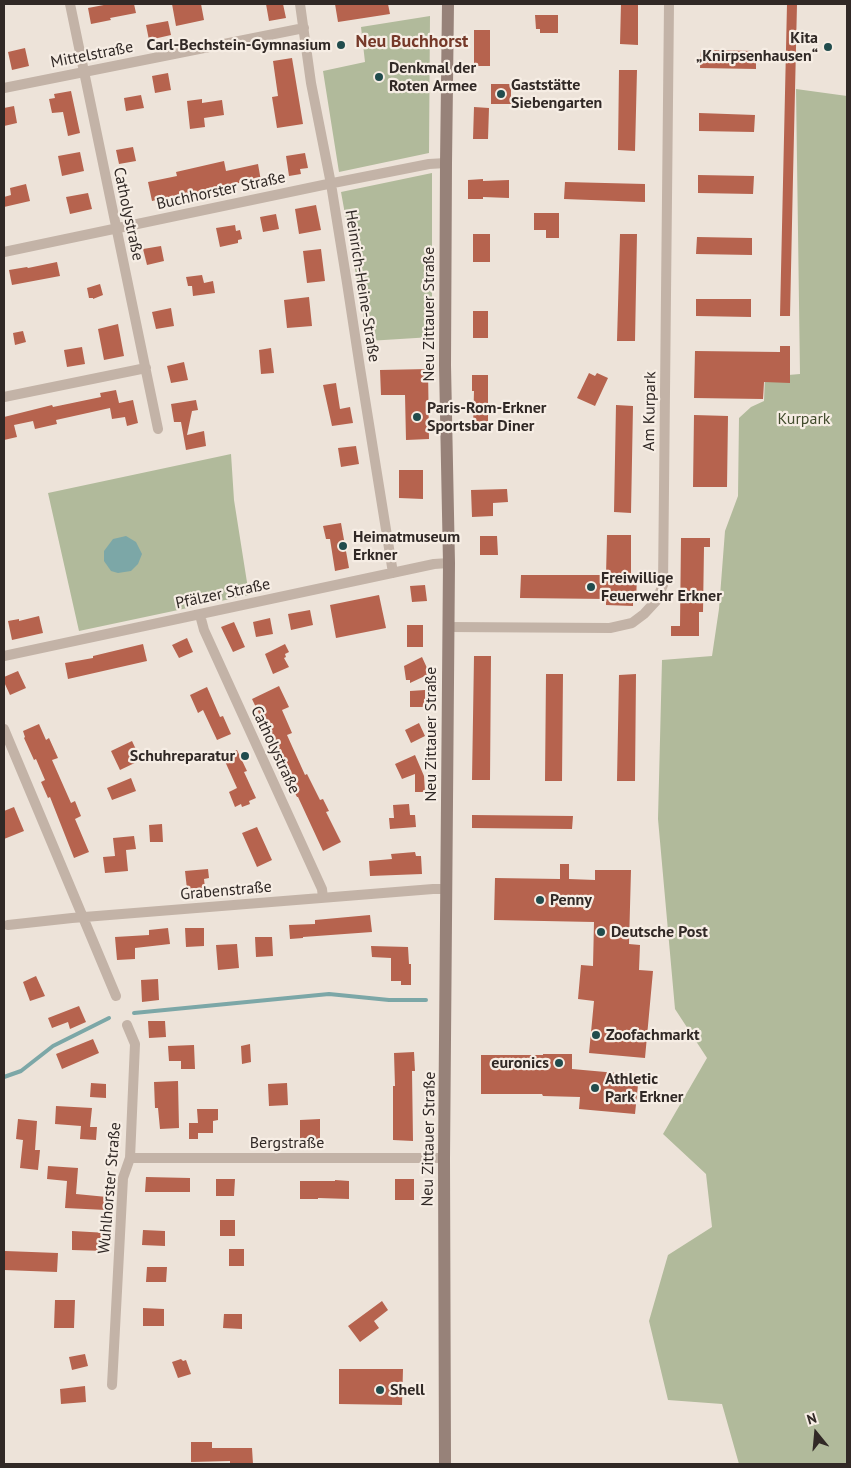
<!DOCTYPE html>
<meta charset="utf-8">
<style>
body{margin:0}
#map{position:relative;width:851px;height:1468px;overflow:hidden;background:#ede3d9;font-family:"PT Sans",sans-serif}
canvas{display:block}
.frame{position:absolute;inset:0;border:5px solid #312926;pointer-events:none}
.north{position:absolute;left:791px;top:1408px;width:50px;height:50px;-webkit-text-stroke:4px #f6ede4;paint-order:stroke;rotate:343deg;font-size:14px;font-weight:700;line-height:20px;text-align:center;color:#312926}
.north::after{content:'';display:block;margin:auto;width:18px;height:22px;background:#312926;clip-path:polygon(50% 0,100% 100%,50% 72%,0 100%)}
</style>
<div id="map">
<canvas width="851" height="1468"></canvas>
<div class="frame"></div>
<div class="north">N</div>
</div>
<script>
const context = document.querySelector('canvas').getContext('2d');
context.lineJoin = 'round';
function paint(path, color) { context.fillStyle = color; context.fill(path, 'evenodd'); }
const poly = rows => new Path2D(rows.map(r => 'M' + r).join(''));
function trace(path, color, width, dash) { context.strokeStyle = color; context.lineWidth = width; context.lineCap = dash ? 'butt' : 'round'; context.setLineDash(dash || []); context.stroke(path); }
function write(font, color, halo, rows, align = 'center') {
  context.font = font + ' "PT Sans",sans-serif'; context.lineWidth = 4.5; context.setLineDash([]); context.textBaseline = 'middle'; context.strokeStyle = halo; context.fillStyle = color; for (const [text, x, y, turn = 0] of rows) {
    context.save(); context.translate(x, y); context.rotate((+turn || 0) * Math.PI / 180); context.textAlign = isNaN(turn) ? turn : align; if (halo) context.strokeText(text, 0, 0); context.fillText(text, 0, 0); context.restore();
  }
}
const green = poly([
 [430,16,429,153,339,172,323,71,365,62,361,27],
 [796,89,847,96,847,1464,739,1464,722,1404,668,1400,649,1321,668,1255,712,1227,706,1174,663,1134,707,1058,675,1009,658,819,662,660,712,656,719,609,725,531,738,496,739,418,751,407,764,401,765,377,800,374],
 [432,173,432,337,368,341,341,192],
 [231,454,234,500,249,595,79,631,48,493]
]);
const water = poly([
 [126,536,136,542,142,554,138,564,131,571,118,573,111,571,104,561,104,551,113,539]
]);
const stream = poly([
 [134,1013,329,994,389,1000,426,1000],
 [4,1077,21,1071,53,1046,109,1018]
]);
const building = poly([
 [109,4,134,4,136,13,110,18,111,20,91,24,88,8],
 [172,4,201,4,204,20,176,26],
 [266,4,283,4,286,18,269,21],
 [335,4,388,4,390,14,338,22],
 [621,4,638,4,638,45,620,44],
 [787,4,797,4,793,177,790,316,780,316],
 [535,15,558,15,558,33,540,33,540,29,536,29],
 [168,21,171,35,149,40,146,25],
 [474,30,490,30,490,66,474,66],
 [25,48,29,66,12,70,8,52],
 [701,50,756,51,756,69,700,68],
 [292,58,303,124,277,128,272,97,278,96,273,61],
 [619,70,637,70,635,151,618,150],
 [168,73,171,90,155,93,152,76],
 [491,84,511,84,511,104,491,104],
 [71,91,80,133,68,136,63,112,52,113,49,99,55,98,54,94],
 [141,95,144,108,126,111,124,98],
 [202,99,202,103,222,100,224,115,204,118,205,127,190,129,187,101],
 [14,106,17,123,4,126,4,108],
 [474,107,489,108,488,139,473,139],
 [699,113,755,115,754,132,699,131],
 [133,147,136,161,119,164,116,150],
 [80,152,84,171,62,176,58,156],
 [305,153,308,168,300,169,301,174,289,176,286,156],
 [224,161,226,171,258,164,261,181,244,184,243,182,200,192,201,195,182,199,181,194,152,201,148,182,177,176,176,172],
 [698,175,754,176,753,194,698,193],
 [483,179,483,181,509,180,509,198,483,197,483,199,468,199,468,180],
 [565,182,645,184,645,202,564,199],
 [26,184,30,201,4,207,4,197,11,195,10,188],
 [88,193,92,209,70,214,66,197],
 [316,205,321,230,299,234,295,209],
 [534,213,559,213,559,238,546,238,546,230,534,230],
 [276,214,279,229,263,232,260,217],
 [235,225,236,231,240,230,242,239,238,240,238,243,220,247,216,228],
 [473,234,490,234,490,262,473,262],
 [620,234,637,234,635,341,617,341],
 [697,237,752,238,752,255,696,254],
 [161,246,164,261,147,265,143,249],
 [321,249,325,281,307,283,303,251],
 [57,262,60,276,12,285,9,270,27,267,28,268],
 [202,275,204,283,213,281,215,293,193,296,192,286,188,286,186,277],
 [100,284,103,295,93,299,93,298,89,298,87,288],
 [309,297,312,326,287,328,284,300],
 [696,299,751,299,751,317,696,316],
 [171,308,174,326,156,329,152,312],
 [473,311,488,311,488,338,473,338],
 [118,324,124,356,104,360,98,329],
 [23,331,26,342,15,345,13,333],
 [780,346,790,346,790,383,764,382,763,399,694,398,695,351,780,352],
 [82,347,85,364,67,367,64,350],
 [271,348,274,373,261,374,259,350],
 [184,362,188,380,171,383,167,366],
 [428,369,429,439,406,440,405,395,381,395,380,370],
 [589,373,595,376,597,373,608,378,595,406,577,398],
 [472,375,488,375,488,428,473,428,474,391,472,391],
 [336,383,340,409,350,407,353,423,332,426,323,385],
 [116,390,119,403,133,400,138,423,127,426,125,417,112,419,110,408,56,420,57,424,35,429,33,421,14,425,17,437,4,440,4,417,52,405,53,407,101,397,100,393],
 [196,400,198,410,192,411,187,435,204,431,206,446,186,450,181,422,174,422,171,404],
 [616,405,633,406,631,513,614,512],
 [694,415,728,416,727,487,693,487],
 [356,446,359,464,341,467,338,448],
 [399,470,423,470,423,499,399,498],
 [507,489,508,502,493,503,493,516,472,517,471,490],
 [341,523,349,568,335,571,330,539,326,539,323,526],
 [607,535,631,535,631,576,637,576,636,602,633,602,633,606,606,605,606,599,520,598,521,575,606,575],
 [480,536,497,536,498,555,480,555],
 [681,538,710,538,710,547,704,547,703,612,699,612,699,636,671,636,671,626,680,626],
 [425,585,427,601,412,602,410,586],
 [379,595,386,628,336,638,330,605],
 [310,610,313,625,291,630,288,614],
 [39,616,43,633,12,640,8,621,19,619,19,621],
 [270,618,273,634,256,637,253,622],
 [234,622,245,647,233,652,221,627],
 [407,625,423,625,423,647,407,647],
 [187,638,193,652,179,658,172,645],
 [143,644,147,661,68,679,65,663,93,658,93,656],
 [285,644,289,652,285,654,286,657,284,658,289,667,273,674,265,654],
 [474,656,491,656,490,780,472,780],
 [422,657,427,668,426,672,427,675,410,683,410,680,406,680,404,666],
 [18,671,26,688,10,695,4,682,4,677],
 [546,674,563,674,562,781,545,781],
 [636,674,635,781,617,781,619,675],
 [279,686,289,707,282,710,292,733,287,735,305,775,307,774,320,800,323,799,329,811,326,812,341,842,323,851,298,797,297,797,286,776,276,754,279,753,264,719,262,720,252,699],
 [207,687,220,717,223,716,231,734,217,740,203,710,198,713,190,695],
 [425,690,425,707,410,707,410,691],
 [419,723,425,736,411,743,405,730],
 [39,724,46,740,49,738,58,758,52,760,71,803,75,801,81,816,75,819,89,852,74,858,50,797,48,798,41,782,45,780,36,759,34,760,24,738,25,737,23,731],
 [132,741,141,760,120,770,111,751],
 [237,750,247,771,244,772,256,798,249,801,250,804,242,807,241,804,235,807,229,792,237,788,223,757],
 [415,755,424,776,425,792,415,792,415,774,402,779,395,764],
 [131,778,136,791,112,800,107,788],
 [409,804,410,815,415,815,416,827,390,829,389,818,394,818,393,805],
 [14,807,24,831,4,839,4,811],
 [472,815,573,816,572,829,472,828],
 [162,824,163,842,150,842,149,825],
 [257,827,272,860,257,867,242,833],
 [134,836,136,849,126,850,128,871,105,873,103,857,115,856,113,838],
 [415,852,416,856,421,856,422,874,370,876,369,861,392,859,391,854],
 [560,864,569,864,569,879,595,880,595,870,631,870,629,944,640,945,639,970,653,971,645,1058,589,1053,594,1001,578,999,581,965,593,966,594,922,494,920,495,878,560,879],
 [208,869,209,878,204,879,205,888,187,889,185,871],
 [370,915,372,932,303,937,303,938,290,939,289,925,315,924,315,920],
 [168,928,170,944,135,948,135,959,117,960,115,937,149,935,149,930],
 [185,928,204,928,204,946,186,947],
 [255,937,272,937,273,956,256,957],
 [237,944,239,968,218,970,216,945],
 [371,946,408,947,409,964,411,964,411,985,401,985,401,981,391,981,391,958,372,957],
 [36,976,45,996,30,1001,23,982],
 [158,979,159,1000,142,1002,141,980],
 [79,1006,86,1022,70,1029,68,1022,52,1028,48,1018],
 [148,1021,165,1021,166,1037,149,1038],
 [93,1039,99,1053,62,1069,56,1054],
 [250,1044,251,1062,242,1064,241,1046],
 [194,1045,195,1069,181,1069,181,1061,169,1061,168,1046],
 [414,1052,415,1071,412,1071,413,1141,393,1140,393,1086,395,1086,394,1053],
 [543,1054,572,1054,572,1069,639,1075,635,1114,579,1109,580,1097,543,1096,542,1094,481,1094,481,1055,543,1055],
 [178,1081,179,1128,160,1129,158,1108,155,1108,154,1082],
 [91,1083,106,1084,106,1098,90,1097],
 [287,1083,288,1105,269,1106,268,1084],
 [56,1106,92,1108,90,1127,97,1127,96,1140,80,1139,81,1126,55,1124],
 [197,1109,218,1109,218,1120,213,1121,213,1133,198,1133,198,1139,189,1139,189,1123,198,1123],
 [18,1119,37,1121,35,1150,40,1150,38,1170,20,1168,23,1140,16,1139],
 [320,1119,320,1141,300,1141,300,1120],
 [48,1166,78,1168,76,1194,107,1197,106,1210,65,1208,67,1181,47,1179],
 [146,1177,190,1178,190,1192,145,1192],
 [216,1179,235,1179,234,1196,216,1196],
 [395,1179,414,1179,414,1200,395,1200],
 [335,1180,349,1181,349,1199,318,1198,318,1199,300,1199,300,1181,335,1181],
 [220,1220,235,1220,235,1236,220,1236],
 [143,1230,165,1231,165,1246,142,1245],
 [72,1231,108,1233,107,1251,72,1250],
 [229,1249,244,1249,244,1266,229,1266],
 [5,1251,58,1253,57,1272,4,1270],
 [147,1267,167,1267,166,1282,146,1282],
 [55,1300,75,1300,74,1328,54,1328],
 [382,1301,388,1310,374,1321,379,1328,360,1342,348,1326],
 [143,1308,164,1309,164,1326,143,1326],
 [224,1314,242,1314,242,1329,223,1328],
 [85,1354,88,1366,72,1370,69,1357],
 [181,1359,183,1361,186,1360,191,1374,178,1378,172,1362],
 [339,1369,403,1369,402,1405,339,1404],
 [85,1386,86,1402,61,1404,60,1389],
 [191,1442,212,1442,212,1448,252,1448,253,1464,230,1464,230,1461,191,1462]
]);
const street = poly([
 [70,4,158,429],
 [300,4,311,83,331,184,347,283,360,368,393,573],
 [4,88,304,28],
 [4,252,323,185,429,164,446,163],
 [4,397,146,368],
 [200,615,204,630,322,889,323,898],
 [448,627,610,628,632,623,644,614,656,601,663,585,669,4],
 [4,656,434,564,449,563],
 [4,729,116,996],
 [8,925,72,918,433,889,446,889],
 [130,1158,444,1158],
 [112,1385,123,1178,130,1158,135,1044,127,1025]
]);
const secondary = poly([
 [445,1464,444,1158,449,563,445,365,446,163,448,4]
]);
const markers = [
 [341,45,5,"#214c4d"],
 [828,47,5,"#214c4d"],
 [379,77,5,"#214c4d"],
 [501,94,5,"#214c4d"],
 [417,417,5,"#214c4d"],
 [343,546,5,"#214c4d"],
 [591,587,5,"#214c4d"],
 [245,756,5,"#214c4d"],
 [540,900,5,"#214c4d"],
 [601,932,5,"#214c4d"],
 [596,1035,5,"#214c4d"],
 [559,1063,5,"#214c4d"],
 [595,1088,5,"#214c4d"],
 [380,1390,5,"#214c4d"]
];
const poiNames = [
 ["Kita",818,38,"right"],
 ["„Knirpsenhausen“",818,56,"right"],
 ["Carl-Bechstein-Gymnasium",331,45,"right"],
 ["Denkmal der",389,68],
 ["Roten Armee",389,86],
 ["Gaststätte",511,85],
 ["Siebengarten",511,103],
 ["Paris-Rom-Erkner",427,408],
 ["Sportsbar Diner",427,426],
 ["Heimatmuseum",353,537],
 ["Erkner",353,555],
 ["Freiwillige",601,578],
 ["Feuerwehr Erkner",601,596],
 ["Schuhreparatur",235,756,"right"],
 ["Penny",550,900],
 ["Deutsche Post",611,932],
 ["Zoofachmarkt",606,1035],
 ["euronics",549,1063,"right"],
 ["Athletic",605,1079],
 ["Park Erkner",605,1097],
 ["Shell",390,1390]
];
const streetNames = [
 ["Mittelstraße",92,55,-11],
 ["Buchhorster Straße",221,191,-12],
 ["Catholystraße",128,214,78],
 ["Heinrich-Heine-Straße",362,286,81],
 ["Neu Zittauer Straße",429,314,-90],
 ["Am Kurpark",650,411,-89],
 ["Pfälzer Straße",223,594,-12],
 ["Neu Zittauer Straße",431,734,-90],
 ["Catholystraße",275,750,65],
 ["Grabenstraße",226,891,-5],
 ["Neu Zittauer Straße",429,1139,-89],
 ["Bergstraße",287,1143],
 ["Wuhlhorster Straße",110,1188,-85]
];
const parkNames = [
 ["Kurpark",804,419]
];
const neighbourhoodNames = [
 ["Neu Buchhorst",412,42]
];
paint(green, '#b1ba9b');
paint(water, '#7ca7a7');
trace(stream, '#7ca7a7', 4);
paint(building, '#b6634e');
trace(street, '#c3b3a7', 10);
trace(secondary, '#978279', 12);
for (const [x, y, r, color] of markers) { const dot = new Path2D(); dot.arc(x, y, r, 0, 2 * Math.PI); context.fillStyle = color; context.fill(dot); trace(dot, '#f6ede4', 2); }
write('bold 16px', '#312926', '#f6ede4', poiNames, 'left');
write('16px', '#312926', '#f6ede4', streetNames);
write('16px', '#424c2d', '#f6ede4', parkNames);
write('bold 18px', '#763929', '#f6ede4', neighbourhoodNames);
</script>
